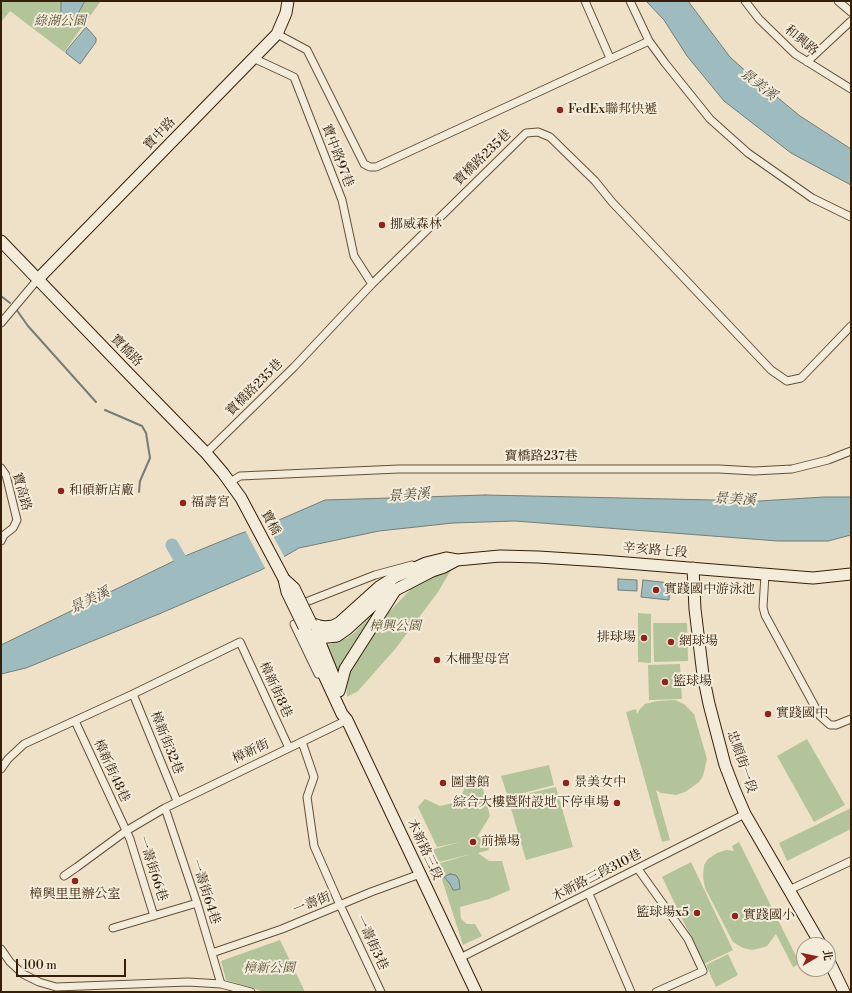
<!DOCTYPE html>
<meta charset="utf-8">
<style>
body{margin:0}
#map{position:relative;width:852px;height:993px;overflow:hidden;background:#eee1c7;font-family:"Libre Bodoni","Noto Serif TC",serif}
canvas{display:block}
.frame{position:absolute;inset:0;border:2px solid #361f08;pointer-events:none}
.north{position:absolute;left:796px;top:937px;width:40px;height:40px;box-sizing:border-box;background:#f4ecdb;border:1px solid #a89a87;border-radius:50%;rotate:81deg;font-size:11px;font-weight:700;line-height:16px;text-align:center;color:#361f08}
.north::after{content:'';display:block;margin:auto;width:14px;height:18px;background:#8f2418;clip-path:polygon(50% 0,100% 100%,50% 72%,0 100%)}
.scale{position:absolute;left:16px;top:959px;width:110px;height:18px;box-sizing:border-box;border:2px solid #361f08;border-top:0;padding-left:5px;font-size:12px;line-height:14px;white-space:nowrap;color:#361f08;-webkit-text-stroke:3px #f4ecdb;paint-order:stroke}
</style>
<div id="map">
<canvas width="852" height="993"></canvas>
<div class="frame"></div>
<div class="north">北</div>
<div class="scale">100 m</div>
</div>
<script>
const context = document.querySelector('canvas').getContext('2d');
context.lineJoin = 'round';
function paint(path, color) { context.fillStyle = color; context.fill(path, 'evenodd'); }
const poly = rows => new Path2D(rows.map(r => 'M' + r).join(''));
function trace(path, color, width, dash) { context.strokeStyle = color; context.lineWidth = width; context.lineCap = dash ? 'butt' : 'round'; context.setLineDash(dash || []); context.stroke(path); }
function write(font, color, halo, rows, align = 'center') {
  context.font = font + ' "Libre Bodoni","Noto Serif TC",serif'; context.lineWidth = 4; context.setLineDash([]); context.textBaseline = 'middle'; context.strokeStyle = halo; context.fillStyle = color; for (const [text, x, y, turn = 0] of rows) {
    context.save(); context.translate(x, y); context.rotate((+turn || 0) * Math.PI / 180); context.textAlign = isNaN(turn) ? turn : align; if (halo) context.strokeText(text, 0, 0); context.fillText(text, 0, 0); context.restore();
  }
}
const green = poly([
 [1,1,101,1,64,52,10,11,1,22],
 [451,570,438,592,396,648,358,691,347,697,346,683,354,663,388,613,413,587,430,578],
 [380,607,352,646,337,672,327,648,328,645,347,638,355,632],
 [638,613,651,614,651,663,638,662],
 [653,623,687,623,688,661,654,662],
 [680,664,682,699,649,700,648,665],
 [675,700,684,704,694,714,707,759,703,776,699,782,685,792,676,795,669,794,661,793,656,790,670,840,662,842,626,712,636,709,637,714,640,709,645,704,657,701],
 [807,739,845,805,814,822,777,756],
 [549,765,554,785,508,797,501,776],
 [481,781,490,816,477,837,486,835,489,850,478,853,489,861,502,861,510,890,489,899,460,907,461,919,467,924,475,924,482,936,463,945,437,864,471,854,435,863,431,850,460,842,437,847,418,807,425,799,440,806,458,802,467,783],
 [556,787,573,847,526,860,508,798],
 [851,808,851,829,787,861,779,843],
 [739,842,800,964,793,967,776,934,767,946,761,948,752,950,743,948,733,942,705,888,703,877,704,865,708,859,717,853,726,850,734,851,732,846],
 [691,862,733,950,704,964,662,877],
 [280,940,305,992,265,992,226,980,221,961],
 [728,954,738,975,716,987,706,965]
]);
const water = poly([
 [61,1,85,1,76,17,68,20,61,20,61,1],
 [646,1,688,1,730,57,749,74,800,116,851,149,851,185,791,153,724,101,687,56,664,20,646,1],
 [86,27,96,38,96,42,80,64,66,53,66,51,86,27],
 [485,495,759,501,824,497,851,497,851,535,828,541,778,541,515,521,453,523,379,531,299,548,261,570,159,614,26,668,1,674,1,645,180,558,239,534,272,523,325,500,485,495],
 [618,579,637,580,637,591,618,590,618,579],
 [643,580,670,583,669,600,641,597,643,580],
 [450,874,456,875,459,880,460,889,456,890,453,890,450,884,444,877,450,874]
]);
const pier = poly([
 [266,523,285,558,266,570,245,530]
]);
const stream = poly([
 [1,296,10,303],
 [16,309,28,326,96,402],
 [105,410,142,426,146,433,150,458,140,481,139,492]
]);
const river = poly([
 [172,545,188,573]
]);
const street = poly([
 [585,1,610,58],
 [630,1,649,41,665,63,710,119,748,153,812,198,851,217],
 [745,1,759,19,795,54,851,89],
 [838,1,851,12],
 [277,34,307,50,364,164,370,167,376,167,649,41],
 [253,58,294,77,342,200,354,256,372,284],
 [807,62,851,21],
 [1,323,38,279],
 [206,453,294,367,372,284,526,133,538,132,550,137,595,181,612,202,771,370,787,381,801,378,851,326],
 [1,468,6,475,17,520,13,528,4,535,1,541],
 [230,482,240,476,399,469,719,469,754,471,792,469,828,460,851,451],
 [765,575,763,607,765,615,820,716,830,725,836,725,851,719],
 [306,602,375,575,412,565],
 [294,624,318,674],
 [133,694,177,801],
 [75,721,130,839,154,916],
 [302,742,314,777,307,797,314,846,340,905,381,992],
 [1,769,8,759,24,744,133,694,240,642,289,748],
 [165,808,197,903,221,984],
 [638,869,688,939,703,971,656,992],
 [64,876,77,867,126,831,165,808,347,720],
 [789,890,851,861],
 [589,894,631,992],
 [113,928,197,903],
 [1,949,10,962,23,974,39,982,56,987,188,982,221,984,251,992],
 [212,953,282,929,371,892,420,874],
 [460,958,745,814]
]);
const secondary = poly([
 [1,241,128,373,206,453,223,473,241,498,284,579],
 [38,279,277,34,286,13,288,1],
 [693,568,695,609,703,675,709,704,725,765,735,791,745,814,821,945],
 [311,623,319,626,325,627,333,626,339,623,379,587,395,577,426,563,446,558,457,560,500,556,538,557,602,561,813,578,851,574],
 [304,627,309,637,310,645,342,714,347,720,476,992],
 [316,633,338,687],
 [309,637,318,638,337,636,347,629,382,597,432,571,444,567,457,560],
 [339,691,345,669,396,589],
 [828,959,844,992]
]);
const secondaryBridge = poly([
 [284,579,287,592,304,627],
 [284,579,294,588,311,623]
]);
const markers = [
 [560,110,4,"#8f2418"],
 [382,225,4,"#8f2418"],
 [61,491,4,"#8f2418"],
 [183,503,4,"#8f2418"],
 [656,590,4,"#8f2418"],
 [644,638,4,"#8f2418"],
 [671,642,4,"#8f2418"],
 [437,660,4,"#8f2418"],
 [665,682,4,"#8f2418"],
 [768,714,4,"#8f2418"],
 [443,783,4,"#8f2418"],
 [566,783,4,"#8f2418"],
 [617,803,4,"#8f2418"],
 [473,842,4,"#8f2418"],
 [75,881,4,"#8f2418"],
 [697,913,4,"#8f2418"],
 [735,916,4,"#8f2418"]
];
const parkNames = [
 ["綠湖公園",60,22],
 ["樟興公園",395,627],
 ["樟新公園",269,969]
];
const streetNames = [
 ["和興路",801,41,40],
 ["寶中路",160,134,-46],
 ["寶中路97巷",337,156,69],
 ["寶橋路235巷",483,158,-44],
 ["寶橋路",126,351,46],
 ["寶橋路235巷",255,388,-45],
 ["寶橋路237巷",541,457],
 ["寶高路",21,492,74],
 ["寶橋",270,523,62],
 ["辛亥路七段",655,551,5],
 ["樟新街8巷",275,690,65],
 ["樟新街32巷",166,743,68],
 ["樟新街",251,752,-25],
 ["忠順街一段",741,762,71],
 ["樟新街48巷",111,771,65],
 ["木新路三段",424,850,65],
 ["一壽街66巷",152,869,72],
 ["木新路三段310巷",597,876,-27],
 ["一壽街64巷",205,892,72],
 ["一壽街",312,904,-22],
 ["一壽街3巷",371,943,65]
];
const poiNames = [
 ["FedEx聯邦快遞",568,110],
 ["挪威森林",390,225],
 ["和碩新店廠",69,491],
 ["福壽宮",191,503],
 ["實踐國中游泳池",664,590],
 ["排球場",636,638,"right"],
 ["網球場",679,642],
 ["木柵聖母宮",445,660],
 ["籃球場",673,682],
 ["實踐國中",776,714],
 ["圖書館",451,783],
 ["景美女中",574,783],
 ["綜合大樓暨附設地下停車場",609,803,"right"],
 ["前操場",481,842],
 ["樟興里里辦公室",75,895,"center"],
 ["籃球場x5",689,913,"right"],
 ["實踐國小",743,916]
];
const waterNames = [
 ["景美溪",758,85,38],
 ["景美溪",409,496,-4],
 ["景美溪",735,500,3],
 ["景美溪",90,601,-25]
];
paint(green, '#b3c49a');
paint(water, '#9ebbbf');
trace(water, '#747d76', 1);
paint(pier, '#eee1c7');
trace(stream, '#747d76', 2);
trace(river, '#9ebbbf', 13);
trace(street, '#645038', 9);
trace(secondary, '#361f08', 13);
trace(street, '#f4ecdb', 7);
trace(secondary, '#f4ecdb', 11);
trace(secondaryBridge, '#361f08', 13, []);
trace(secondaryBridge, '#f4ecdb', 11);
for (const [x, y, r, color] of markers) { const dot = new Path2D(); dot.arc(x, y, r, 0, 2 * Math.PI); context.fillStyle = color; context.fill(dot); trace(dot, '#f4ecdb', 1.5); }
write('italic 13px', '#5c5134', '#f4ecdb', parkNames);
write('13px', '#361f08', '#f4ecdb', streetNames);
write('13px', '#361f08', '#f4ecdb', poiNames, 'left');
write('italic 14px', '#554e3f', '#f4ecdb', waterNames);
</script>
